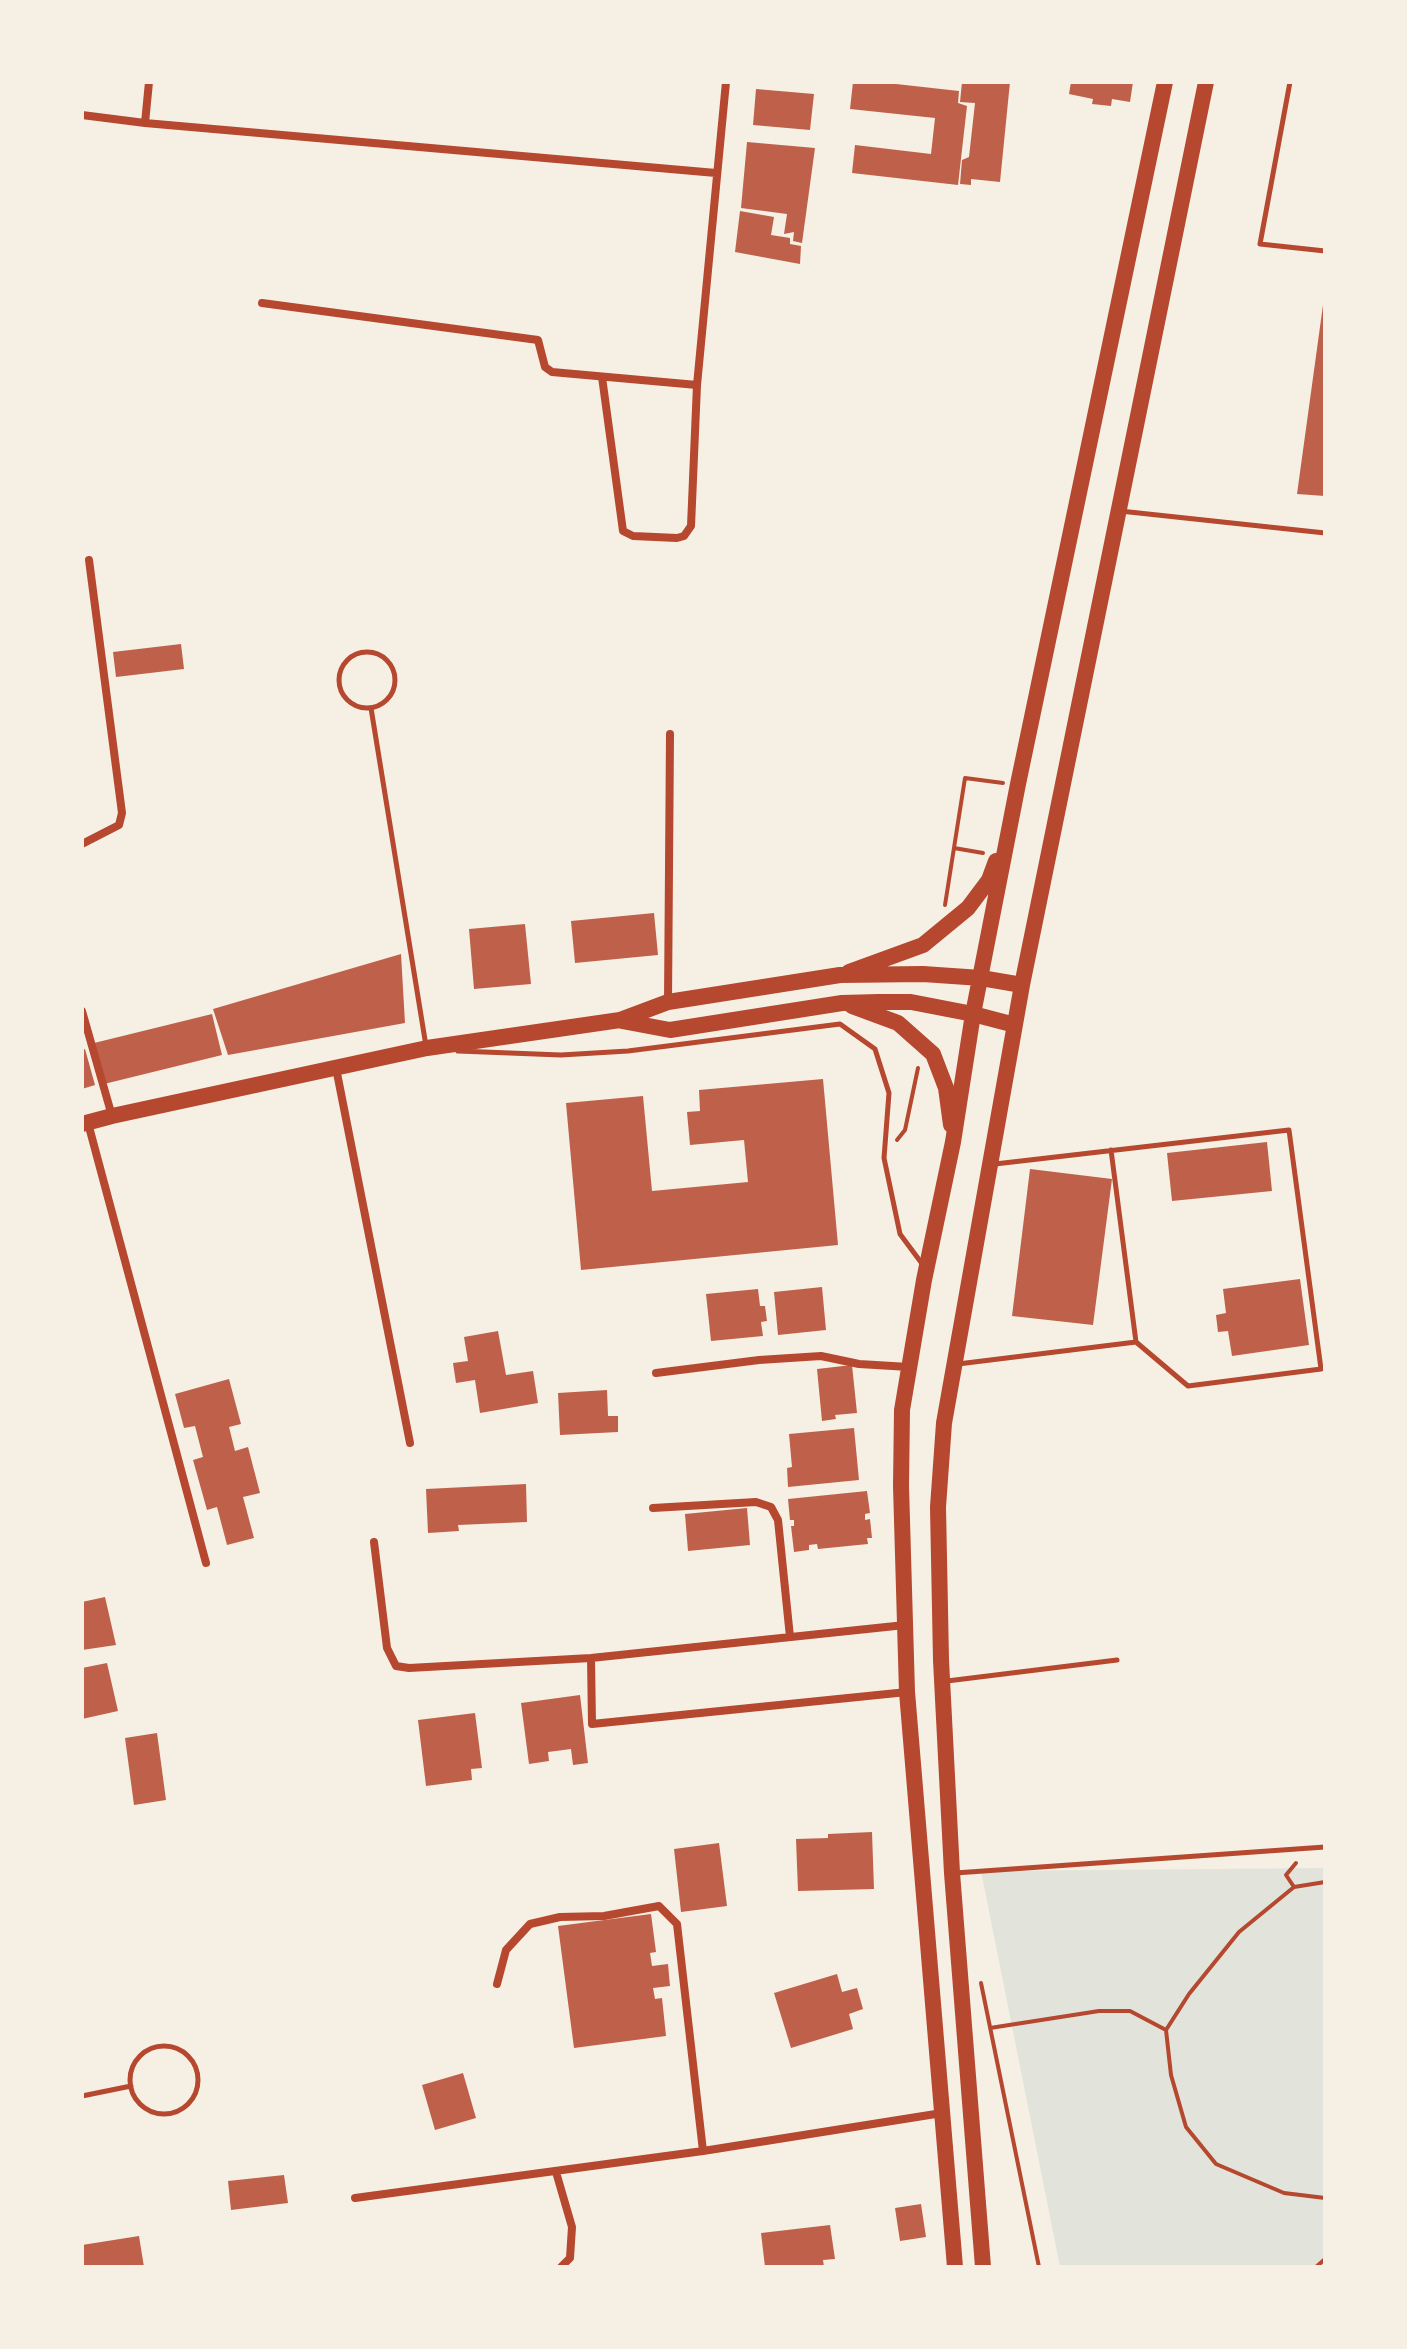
<!DOCTYPE html>
<style>
body{margin:0}
#map{position:relative;width:1407px;height:2349px;overflow:hidden;background:#f6efe4;font-family:"Exo 2",sans-serif}
canvas{display:block}
.frame{position:absolute;inset:0;border:84px solid #f6efe4;pointer-events:none}
</style>
<div id="map">
<canvas width="1407" height="2349"></canvas>
<div class="frame"></div>
</div>
<script>
const context = document.querySelector('canvas').getContext('2d');
context.lineJoin = 'round';
function paint(path, color) { context.fillStyle = color; context.fill(path, 'evenodd'); }
const poly = rows => new Path2D(rows.map(r => 'M' + r).join(''));
function trace(path, color, width, dash) { context.strokeStyle = color; context.lineWidth = width; context.lineCap = dash ? 'butt' : 'round'; context.setLineDash(dash || []); context.stroke(path); }
const green = poly([
 [1325,1868,1325,2267,1060,2267,981,1871]
]);
const building = poly([
 [853,82,878,82,959,91,958,103,967,106,958,185,852,173,855,145,931,154,935,118,850,109],
 [962,82,1010,82,1000,182,971,179,971,185,960,184,962,160,969,157,975,103,960,102],
 [1071,82,1133,82,1130,102,1112,99,1111,106,1092,104,1093,99,1069,94],
 [756,89,814,94,810,130,753,125],
 [747,142,815,148,802,243,793,241,794,232,784,234,787,214,741,208],
 [740,211,774,217,771,235,790,238,790,244,801,246,800,264,735,252],
 [1323,305,1325,305,1325,496,1297,494],
 [181,644,184,669,116,677,113,652],
 [654,913,658,955,575,963,571,921],
 [525,924,531,984,474,989,469,929],
 [401,954,405,1023,228,1055,213,1009],
 [212,1014,222,1055,100,1085,90,1044],
 [85,1049,95,1085,82,1089,82,1050],
 [823,1079,838,1245,581,1270,566,1103,643,1096,652,1191,748,1182,744,1140,690,1145,687,1112,700,1111,699,1090],
 [1267,1142,1272,1191,1172,1201,1167,1153],
 [1030,1169,1112,1179,1093,1325,1012,1316],
 [1300,1279,1309,1345,1232,1356,1228,1331,1218,1332,1216,1315,1226,1313,1223,1289],
 [822,1287,826,1330,778,1335,774,1292],
 [758,1289,760,1306,765,1306,767,1321,761,1322,763,1336,711,1341,706,1294],
 [498,1331,506,1375,533,1371,538,1403,480,1413,475,1380,456,1383,453,1363,468,1361,464,1337],
 [852,1365,857,1413,835,1415,836,1419,822,1421,817,1369],
 [229,1379,241,1424,229,1427,235,1451,248,1447,260,1493,243,1497,254,1538,227,1545,217,1507,207,1510,193,1460,203,1457,195,1426,184,1428,175,1394],
 [607,1390,608,1416,618,1416,618,1432,560,1435,558,1393],
 [854,1428,859,1480,788,1487,787,1468,792,1467,789,1434],
 [526,1484,527,1522,458,1525,459,1531,428,1533,426,1489],
 [867,1491,870,1513,865,1514,865,1520,870,1519,872,1538,867,1538,868,1544,818,1549,817,1544,809,1545,809,1550,794,1552,791,1526,794,1526,794,1520,790,1520,788,1499],
 [747,1508,750,1545,688,1551,685,1514],
 [105,1597,116,1645,82,1650,82,1602],
 [107,1663,118,1711,82,1719,82,1668],
 [580,1695,588,1763,573,1765,571,1749,548,1752,549,1761,529,1764,521,1703],
 [475,1713,482,1768,471,1769,472,1780,426,1786,418,1720],
 [157,1733,166,1800,134,1805,125,1738],
 [872,1832,874,1889,798,1891,796,1839,828,1838,828,1834],
 [719,1843,727,1906,681,1912,674,1849],
 [651,1914,656,1952,650,1953,652,1966,668,1964,670,1986,653,1988,655,1999,662,1998,666,2036,574,2048,558,1926],
 [837,1974,842,1992,857,1988,863,2009,849,2014,853,2029,791,2048,774,1993],
 [463,2073,476,2118,435,2130,422,2085],
 [284,2175,288,2203,231,2210,228,2181],
 [921,2204,926,2237,900,2241,895,2208],
 [830,2225,835,2259,823,2260,824,2267,765,2267,761,2233],
 [139,2236,144,2267,82,2267,82,2245]
]);
const path = poly([
 [954,848,983,853],
 [945,905,965,778,1003,783],
 [897,1140,905,1130,918,1068],
 [1296,1863,1286,1875,1294,1887,1325,1882],
 [1294,1887,1239,1932,1189,1994,1166,2030,1171,2075,1186,2127,1216,2164,1284,2193,1325,2198],
 [981,1983,1039,2267],
 [990,2028,1099,2011,1130,2011,1166,2030],
 [1316,2267,1325,2259]
]);
const service = poly([
 [1290,82,1260,244,1325,251],
 [1120,511,1325,533],
 '339 680a28 28 0 1 1 56 0a28 28 0 1 1-56 0Z',
 [371,708,426,1046],
 [458,1051,561,1055,628,1051,840,1024,875,1049,889,1093,884,1158,900,1234,923,1265],
 [1111,1150,1136,1342],
 [958,1364,1136,1342,1188,1386,1321,1369,1289,1130,995,1164],
 [947,1681,1117,1660],
 [955,1873,1325,1847],
 '130 2080a34 34 0 1 1 68 0a34 34 0 1 1-68 0Z',
 [82,2096,131,2086]
]);
const minor = poly([
 [82,115,145,123,716,173],
 [145,123,149,82],
 [262,303,538,340,545,367,552,372,697,385],
 [602,377,623,531,633,536,677,538,684,536,691,526,697,385,726,82],
 [82,844,119,825,122,813,89,560],
 [668,1001,670,734],
 [82,1011,112,1116],
 [336,1068,410,1443],
 [88,1123,206,1563],
 [656,1373,759,1360,821,1356,859,1364,909,1367],
 [653,1508,756,1502,771,1507,778,1520,790,1637],
 [374,1542,387,1648,396,1666,409,1668,591,1658,905,1625],
 [591,1658,592,1724,907,1692],
 [497,1984,506,1950,530,1924,560,1917,604,1916,659,1906,677,1924,703,2151],
 [556,2172,572,2227,570,2258,561,2267],
 [355,2198,703,2151,942,2113]
]);
const primary = poly([
 [849,972,923,945,968,908,989,880,996,861],
 [852,1006,898,1023,933,1054,946,1088,951,1125],
 [622,1021,670,1030,842,1003,879,1002,911,1002,973,1014,1015,1025],
 [82,1124,112,1116,427,1048,620,1020,668,1002,840,975,923,974,981,978,1022,985],
 [955,2267,907,1692,901,1486,902,1410,924,1280,953,1142,973,1014,1018,784,1165,82],
 [983,2267,952,1873,941,1660,938,1507,944,1423,1022,985,1206,82]
]);
paint(green, '#e2e4dc');
paint(building, '#bf614a');
trace(path, '#b5482f', 4);
trace(service, '#b5482f', 5);
trace(minor, '#b5482f', 8);
trace(primary, '#b5482f', 16);
</script>
